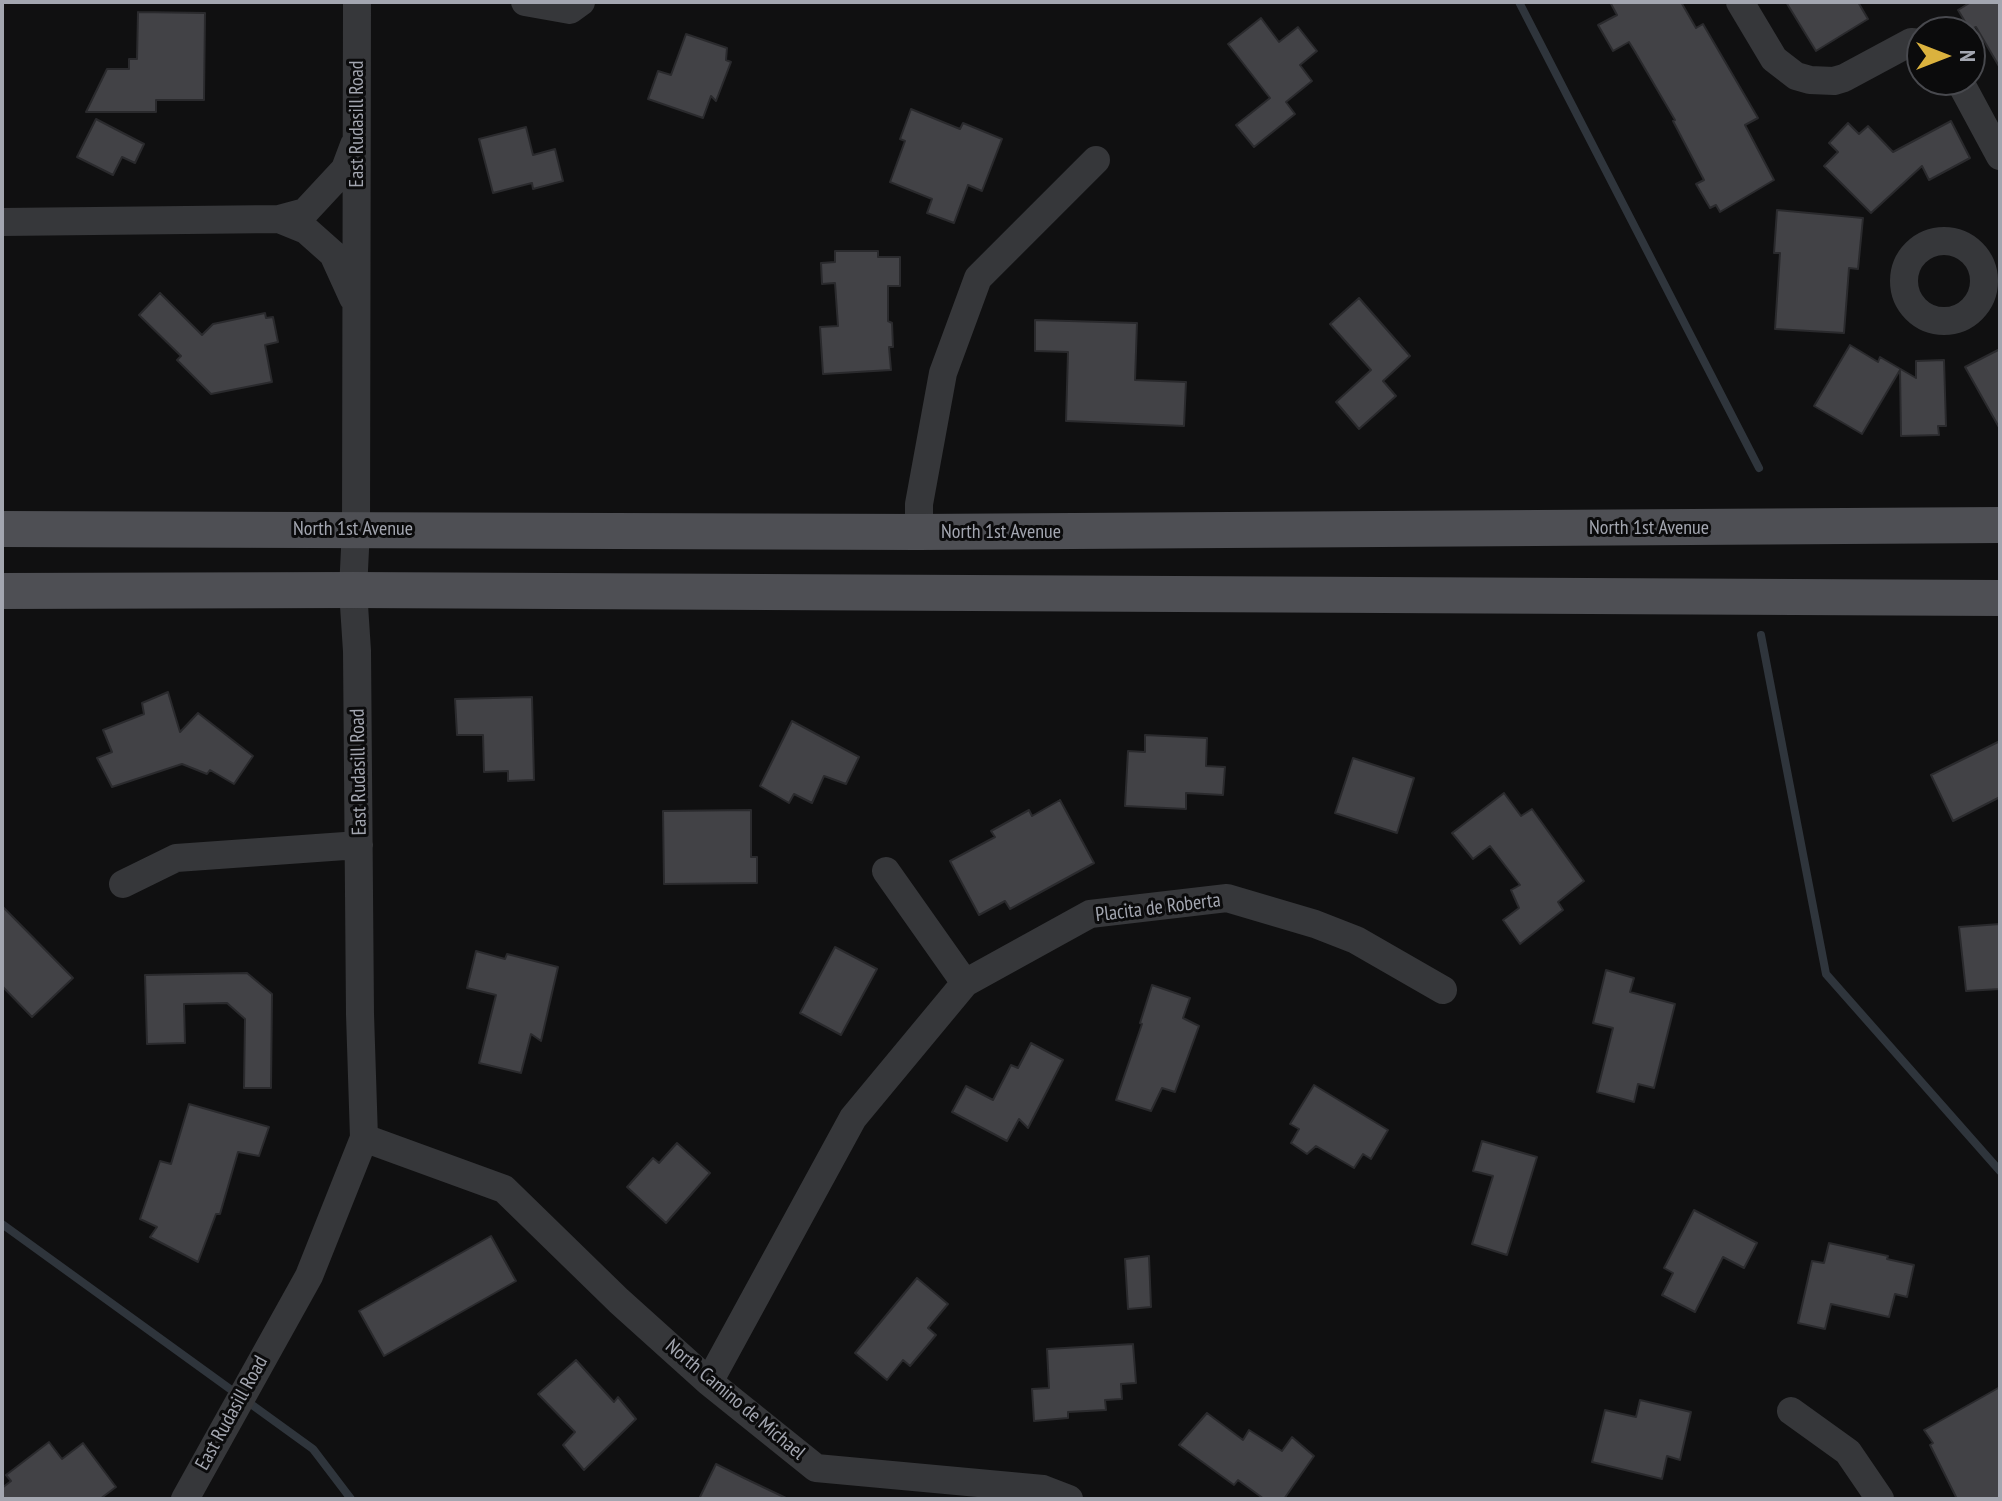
<!DOCTYPE html>
<style>
body{margin:0}
#map{position:relative;width:2002px;height:1501px;overflow:hidden;background:#101011;font-family:"PT Sans Narrow",sans-serif}
canvas{display:block}
.frame{position:absolute;inset:0;border:4px solid #a3a6b0;pointer-events:none}
.north{position:absolute;left:1906px;top:16px;width:80px;height:80px;box-sizing:border-box;background:#0b0b0c;border:2px solid #48494e;border-radius:50%;rotate:90deg;font-size:22px;font-weight:700;line-height:32px;text-align:center;color:#a3a6b0}
.north::after{content:'';display:block;margin:auto;width:28px;height:36px;background:#dbb23e;clip-path:polygon(50% 0,100% 100%,50% 72%,0 100%)}
</style>
<div id="map">
<canvas width="2002" height="1501"></canvas>
<div class="frame"></div>
<div class="north">N</div>
</div>
<script>
const context = document.querySelector('canvas').getContext('2d');
context.lineJoin = 'round';
const poly = rows => new Path2D(rows.map(r => 'M' + r).join(''));
function trace(path, color, width, dash) { context.strokeStyle = color; context.lineWidth = width; context.lineCap = dash ? 'butt' : 'round'; context.setLineDash(dash || []); context.stroke(path); }
function paint(path, color) { context.fillStyle = color; context.fill(path, 'evenodd'); }
function write(font, color, halo, rows, align = 'center') {
  context.font = font + ' "PT Sans Narrow",sans-serif'; context.lineWidth = 6; context.setLineDash([]); context.textBaseline = 'middle'; context.strokeStyle = halo; context.fillStyle = color; for (const [text, x, y, turn = 0] of rows) {
    context.save(); context.translate(x, y); context.rotate((+turn || 0) * Math.PI / 180); context.textAlign = isNaN(turn) ? turn : align; if (halo) context.strokeText(text, 0, 0); context.fillText(text, 0, 0); context.restore();
  }
}
const stream = poly([
 [1519,2,1759,468],
 [1761,635,1826,974,2000,1171],
 [2,1224,313,1449,351,1499]
]);
const building = poly([
 [1610,2,1681,2,1696,28,1703,24,1758,118,1745,125,1774,180,1720,212,1716,205,1710,208,1696,184,1704,180,1673,121,1675,120,1634,50,1629,42,1613,51,1598,25,1617,15,1610,2],
 [1786,2,1858,2,1868,19,1816,51,1786,2],
 [1971,2,2000,2,2000,68,1976,27,1970,30,1958,10,1971,2],
 [138,12,205,13,204,100,156,100,156,112,86,112,107,69,129,69,129,59,137,59,138,12],
 [1261,18,1279,42,1298,27,1317,51,1300,65,1312,81,1286,102,1295,114,1254,147,1236,125,1270,98,1228,44,1261,18],
 [686,34,727,48,726,60,731,62,716,101,711,96,703,118,648,99,658,71,671,75,686,34],
 [911,109,960,129,963,123,1002,139,982,191,968,185,954,223,927,213,932,199,890,182,905,141,900,139,911,109],
 [96,119,144,144,135,163,122,157,113,175,77,157,96,119],
 [1951,121,1970,158,1929,180,1922,166,1871,213,1824,166,1838,152,1829,143,1848,123,1859,134,1868,126,1893,152,1951,121],
 [526,127,533,155,555,149,563,181,533,189,532,183,493,193,479,139,526,127],
 [1777,210,1863,218,1858,269,1849,268,1844,333,1775,329,1780,253,1774,253,1777,210],
 [835,251,878,251,878,257,900,257,900,286,888,286,888,321,892,323,893,347,889,347,891,370,823,374,820,327,838,326,835,283,822,284,821,263,835,262,835,251],
 [160,293,202,335,213,324,265,313,266,318,273,317,278,342,265,345,272,382,211,394,177,360,181,356,139,315,160,293],
 [1359,298,1410,356,1383,381,1396,396,1359,429,1336,402,1371,370,1330,324,1359,298],
 [1035,320,1137,323,1135,380,1186,382,1184,426,1066,421,1068,352,1035,351,1035,320],
 [1850,345,1878,362,1880,357,1916,378,1916,361,1944,360,1946,426,1938,426,1939,435,1901,436,1900,370,1862,434,1814,406,1850,345],
 [2000,349,2000,429,1965,367,2000,349],
 [168,692,180,732,198,713,253,756,234,784,210,770,207,774,182,764,112,787,97,758,112,752,103,730,144,714,142,703,168,692],
 [532,697,534,780,508,781,508,771,484,772,483,735,457,735,455,699,532,697],
 [792,721,859,757,846,784,824,776,812,803,794,794,789,803,760,786,792,721],
 [1145,735,1207,738,1206,766,1225,767,1223,795,1186,793,1186,809,1125,806,1128,751,1145,752,1145,735],
 [2000,741,2000,797,1953,821,1931,775,2000,741],
 [1353,758,1414,778,1397,833,1335,813,1353,758],
 [1504,793,1521,816,1532,809,1584,881,1558,902,1563,910,1520,944,1503,920,1519,908,1511,890,1520,885,1490,846,1473,859,1452,833,1504,793],
 [1060,800,1094,863,1010,909,1005,901,979,915,950,861,995,837,991,831,1029,810,1032,816,1060,800],
 [751,810,751,857,757,857,757,883,664,884,663,811,751,810],
 [2,906,73,978,32,1017,2,986,2,906],
 [2000,924,2000,989,1966,991,1959,927,2000,924],
 [835,947,877,969,841,1035,800,1013,835,947],
 [476,951,505,959,507,954,558,967,541,1041,531,1034,521,1073,479,1063,496,995,467,988,476,951],
 [1606,970,1634,978,1630,992,1675,1004,1654,1088,1638,1084,1634,1102,1597,1092,1613,1028,1593,1023,1606,970],
 [247,973,272,994,271,1088,244,1088,245,1019,227,1003,184,1004,185,1043,147,1044,145,975,247,973],
 [1152,985,1190,998,1183,1018,1199,1026,1175,1092,1162,1088,1151,1111,1116,1100,1142,1024,1140,1023,1152,985],
 [1031,1043,1063,1060,1028,1128,1019,1119,1007,1141,952,1112,966,1086,993,1100,1011,1065,1018,1068,1031,1043],
 [1314,1085,1388,1130,1371,1159,1363,1154,1354,1168,1316,1146,1307,1154,1291,1143,1299,1129,1290,1124,1314,1085],
 [189,1104,269,1127,259,1156,238,1152,220,1214,216,1214,198,1262,150,1237,157,1227,140,1219,160,1161,171,1164,189,1104],
 [1482,1141,1537,1157,1507,1255,1472,1244,1493,1176,1473,1171,1482,1141],
 [677,1143,710,1173,666,1223,627,1187,653,1158,659,1163,677,1143],
 [1694,1210,1757,1243,1744,1268,1723,1257,1695,1312,1662,1295,1673,1273,1664,1268,1694,1210],
 [491,1236,516,1281,384,1356,359,1311,491,1236],
 [1829,1243,1888,1256,1887,1259,1914,1265,1907,1297,1895,1294,1889,1317,1831,1304,1825,1329,1798,1323,1812,1261,1824,1263,1829,1243],
 [1149,1256,1151,1307,1128,1309,1125,1259,1149,1256],
 [917,1278,948,1304,928,1328,936,1335,910,1366,903,1360,887,1380,855,1353,917,1278],
 [1133,1344,1136,1383,1121,1384,1122,1399,1105,1400,1106,1410,1068,1412,1068,1418,1034,1421,1032,1389,1049,1388,1047,1349,1133,1344],
 [576,1360,614,1402,618,1397,636,1419,584,1470,563,1445,575,1432,538,1394,576,1360],
 [2000,1387,2000,1499,1957,1499,1930,1445,1933,1443,1924,1430,2000,1387],
 [1640,1400,1691,1412,1680,1460,1667,1456,1662,1479,1592,1462,1605,1410,1636,1417,1640,1400],
 [1207,1413,1243,1440,1249,1430,1282,1451,1292,1437,1314,1456,1284,1499,1264,1499,1238,1480,1234,1485,1179,1445,1207,1413],
 [49,1442,62,1459,83,1443,116,1487,100,1499,2,1499,2,1488,11,1481,6,1475,49,1442],
 [716,1464,744,1478,788,1499,699,1499,716,1464]
]);
const minor = poly([
 [525,2,570,10,581,2],
 [1740,2,1774,59,1796,76,1810,80,1834,81,1844,78,1911,42,1922,43],
 [1959,80,2000,156],
 [279,219,305,212,345,169,354,145],
 [2,222,279,219,306,230,333,254,353,298],
 '1904 281a40 40 0 1 1 80 0a40 40 0 1 1-80 0Z',
 [919,532,919,504,943,373,978,278,1096,160],
 [886,871,965,983],
 [123,884,176,858,359,845],
 [364,1138,504,1189,619,1301,709,1382,816,1468,1043,1489,1069,1499],
 [709,1382,853,1118,965,983,1090,914,1227,898,1315,924,1356,940,1443,990],
 [1791,1411,1848,1452,1880,1499],
 [185,1499,309,1276,364,1138,360,1014,357,651,353,590,356,529,357,2]
]);
const major = poly([
 [2,529,919,532,2000,525],
 [2,591,353,590,2000,598]
]);
const streetNames = [
 ["East Rudasill Road",357,124,-90],
 ["North 1st Avenue",1649,528],
 ["North 1st Avenue",353,529],
 ["North 1st Avenue",1001,532],
 ["East Rudasill Road",359,772,-91],
 ["Placita de Roberta",1158,908,-7],
 ["North Camino de Michael",735,1400,40],
 ["East Rudasill Road",232,1413,-61]
];
trace(stream, '#2f353c', 8);
paint(building, '#424246');
trace(building, '#2a2a2d', 2);
trace(minor, '#36373a', 28);
trace(major, '#4e4f54', 36);
write('20px', '#a3a6b0', '#0b0b0c', streetNames);
</script>
